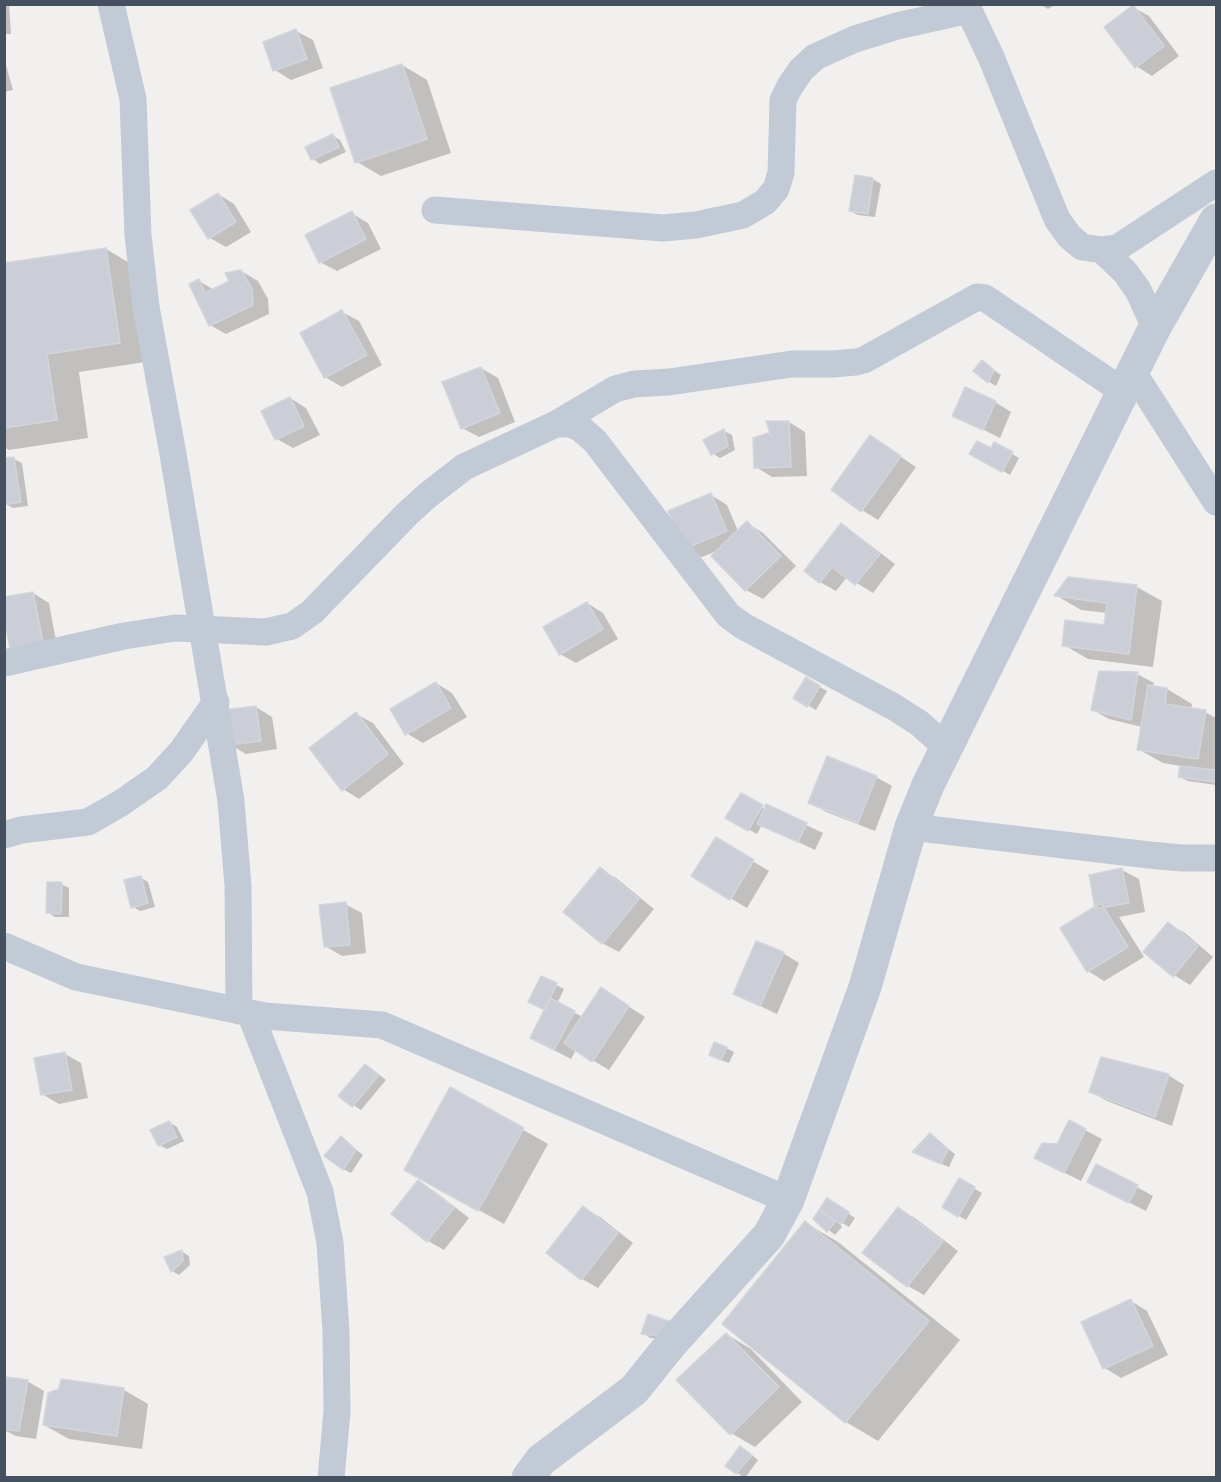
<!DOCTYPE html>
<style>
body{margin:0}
#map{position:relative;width:1221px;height:1482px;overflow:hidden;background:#f2f0ef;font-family:"Roboto Condensed",sans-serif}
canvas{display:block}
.frame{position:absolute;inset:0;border:6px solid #455060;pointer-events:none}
</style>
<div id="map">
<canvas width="1221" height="1482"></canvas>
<div class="frame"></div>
</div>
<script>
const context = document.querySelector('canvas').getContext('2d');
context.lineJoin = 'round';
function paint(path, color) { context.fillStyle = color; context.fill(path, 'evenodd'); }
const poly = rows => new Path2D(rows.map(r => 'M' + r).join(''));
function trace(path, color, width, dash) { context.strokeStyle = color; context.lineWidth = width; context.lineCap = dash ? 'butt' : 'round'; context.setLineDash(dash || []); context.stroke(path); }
const shadow = poly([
 [4,4,9,4,11,34,4,34],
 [1040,4,1056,4,1048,9],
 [1133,7,1149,16,1179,56,1152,76,1136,66],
 [296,31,313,40,323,68,291,80,275,70,265,43],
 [4,58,13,90,4,92],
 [402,65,427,80,451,153,381,176,357,162],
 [333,136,340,140,346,152,320,164,313,159],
 [856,177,873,179,881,184,875,217,858,215,850,211],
 [218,194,234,204,251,232,226,247,210,238],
 [351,213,368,223,381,249,337,271,320,262],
 [106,249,138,268,152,361,79,372,88,438,9,450,4,447,4,264],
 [241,271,258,281,268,299,269,314,226,334,210,325,199,281,214,290,231,282],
 [342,312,359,321,382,365,342,387,325,377],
 [982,362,1001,375,996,386,989,382],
 [481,368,498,378,515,422,479,437,462,428],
 [290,398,306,408,320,435,293,448,277,439],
 [995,402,1011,412,1000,438,954,415],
 [789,422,805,432,807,476,772,477,756,467],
 [724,431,732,435,735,450,720,458,712,453],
 [871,437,916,467,878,520,862,510],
 [995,444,1019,458,1010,475,972,453,992,450],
 [14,459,22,463,28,506,13,508,6,504],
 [711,495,727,505,738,531,747,523,763,533,796,566,763,599,746,590,713,556,719,550,702,557,685,548],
 [841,525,857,535,895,564,873,593,847,577,836,591,820,582],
 [1069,578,1137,587,1162,601,1153,667,1088,659,1064,645,1105,627,1107,613,1081,610,1057,596],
 [33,593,49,603,58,651,28,657],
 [587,603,603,613,618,639,576,663,560,654],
 [1137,674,1154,683,1153,687,1167,689,1192,704,1191,709,1205,712,1216,718,1216,785,1188,781,1180,777,1181,766,1163,763,1138,749,1142,727,1109,719,1093,710],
 [806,679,827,691,816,710,795,698],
 [436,683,452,693,467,717,423,743,406,733],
 [256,707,272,717,277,749,246,754,229,744],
 [356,714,373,723,404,764,359,799,343,789],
 [876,777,892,786,875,831,826,812,810,802],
 [741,795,765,809,766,806,823,833,815,850,762,825,757,834,727,818],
 [716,839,769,871,747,908,693,876],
 [600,869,616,878,654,909,619,952,602,943],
 [1122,870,1139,879,1145,912,1119,917,1144,957,1104,981,1088,971,1096,908],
 [140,877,148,882,155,907,140,911,133,907],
 [61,884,69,888,69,917,55,917,47,912],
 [345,904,362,913,366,953,342,956,325,946],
 [1169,924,1185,933,1213,957,1190,985,1174,975],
 [783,953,799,963,777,1014,735,994],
 [541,977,564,989,557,1004,583,1017,617,999,645,1017,609,1070,576,1050,571,1059,548,1047,546,1010],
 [726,1048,734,1052,729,1063,718,1059],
 [65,1054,81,1063,88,1098,59,1104,42,1094],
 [373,1070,386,1080,361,1110,340,1096],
 [1168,1075,1184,1085,1172,1126,1107,1101,1091,1092],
 [451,1089,548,1144,504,1224,430,1183],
 [169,1122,177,1127,184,1141,167,1149,159,1145],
 [1070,1122,1102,1139,1081,1181,1053,1167,1058,1146],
 [930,1135,955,1154,949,1167,922,1156],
 [341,1138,363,1155,351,1173,343,1169],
 [959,1180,982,1193,966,1220,944,1207],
 [418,1182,434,1191,469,1218,444,1250,428,1241],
 [1137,1187,1153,1196,1146,1211,1106,1191],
 [828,1200,855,1218,849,1227,837,1220,842,1227,835,1235,815,1219],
 [583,1208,600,1217,633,1243,598,1288,582,1279,548,1253],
 [899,1209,915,1218,958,1251,924,1295,908,1286],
 [806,1223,838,1242,960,1340,878,1441,846,1422,724,1324],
 [181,1251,189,1256,190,1265,179,1275,172,1271],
 [1131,1301,1147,1311,1168,1355,1121,1378,1105,1368],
 [678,1326,675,1340,650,1338,643,1333],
 [726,1334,751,1349,802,1402,755,1447,731,1433],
 [27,1381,44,1391,36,1439,16,1436,4,1430,4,1399],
 [124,1390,148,1404,142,1449,69,1439,44,1425],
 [748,1452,758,1460,745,1478,727,1466]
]);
const building = poly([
 [1133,5,1164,46,1135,68,1104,27,1133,5],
 [296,29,307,59,273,71,263,42,296,29],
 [402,64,427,139,355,163,330,88,402,64],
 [333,134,339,147,311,160,305,147,333,134],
 [855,175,873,178,868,214,849,211,855,175],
 [218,193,236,222,208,239,190,210,218,193],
 [352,211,366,239,319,263,305,235,352,211],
 [106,248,120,343,47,354,57,420,4,428,4,263,106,248],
 [241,270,252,289,253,305,209,326,189,284,199,279,205,293,229,281,225,273,241,270],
 [342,310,367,355,324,378,300,333,342,310],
 [982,360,994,370,988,383,973,371,982,360],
 [481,367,500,413,461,429,442,382,481,367],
 [965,387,996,401,983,430,952,416,965,387],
 [290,397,304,426,275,440,261,411,290,397],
 [766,421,789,421,791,467,754,468,753,438,768,433,771,436,766,421],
 [724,429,728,446,711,455,703,440,724,429],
 [870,435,901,456,861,512,831,490,870,435],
 [977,441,991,448,994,442,1013,452,1002,472,969,454,977,441],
 [14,457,21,502,4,505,4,458,14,457],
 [711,493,727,531,684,549,668,511,711,493],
 [747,521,781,556,745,591,711,556,747,521],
 [841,523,880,554,855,585,832,567,819,583,804,571,841,523],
 [1068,577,1137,585,1129,654,1062,646,1065,620,1104,625,1107,603,1054,596,1068,577],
 [33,592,43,642,10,648,4,619,4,597,33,592],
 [587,602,603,629,559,655,543,627,587,602],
 [1099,671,1138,672,1131,720,1091,710,1099,671],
 [806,677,820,686,807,707,793,698,806,677],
 [436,682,451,708,405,735,390,709,436,682],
 [1148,685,1167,688,1165,704,1206,710,1198,759,1137,750,1148,685],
 [256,706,261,741,228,745,223,710,256,706],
 [356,712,388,754,342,791,309,748,356,712],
 [827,756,877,776,858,823,808,803,827,756],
 [1180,766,1216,770,1216,782,1178,777,1180,766],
 [741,793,763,805,748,831,725,818,741,793],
 [766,804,807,823,798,842,757,824,766,804],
 [716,837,754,860,730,900,691,876,716,837],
 [600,867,639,899,602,944,563,912,600,867],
 [1122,868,1129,903,1095,909,1089,875,1122,868],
 [141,876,148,903,131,908,124,880,141,876],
 [47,882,62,882,61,914,46,913,47,882],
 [346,902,350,945,324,947,319,905,346,902],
 [1101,903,1128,947,1087,972,1060,928,1101,903],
 [1168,922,1198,946,1173,977,1143,952,1168,922],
 [756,941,784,952,760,1006,733,994,756,941],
 [541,976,557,983,545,1010,528,1002,541,976],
 [601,987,629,1006,592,1062,564,1043,601,987],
 [550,998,575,1011,554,1050,530,1038,550,998],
 [714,1042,727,1047,721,1060,709,1055,714,1042],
 [65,1052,72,1090,41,1095,34,1058,65,1052],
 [1101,1057,1169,1074,1155,1117,1089,1092,1101,1057],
 [365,1064,379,1075,352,1107,338,1096,365,1064],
 [450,1087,524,1128,478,1211,404,1170,450,1087],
 [1069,1120,1086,1129,1064,1173,1034,1158,1042,1143,1057,1144,1069,1120],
 [169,1121,177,1137,158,1146,150,1130,169,1121],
 [930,1133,948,1149,941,1164,912,1152,930,1133],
 [341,1136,356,1150,343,1170,324,1156,341,1136],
 [1096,1164,1138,1185,1129,1203,1087,1182,1096,1164],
 [959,1178,975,1187,958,1217,942,1207,959,1178],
 [418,1180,454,1208,427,1242,391,1214,418,1180],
 [827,1198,849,1212,841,1224,819,1210,827,1198],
 [583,1206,618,1233,581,1280,546,1253,583,1206],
 [898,1207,943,1241,907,1287,862,1253,898,1207],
 [819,1210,835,1222,827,1232,813,1219,819,1210],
 [805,1221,929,1321,845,1423,722,1324,805,1221],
 [182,1250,183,1261,171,1272,164,1257,182,1250],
 [1131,1299,1153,1346,1103,1369,1081,1322,1131,1299],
 [648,1314,678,1324,666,1336,641,1334,648,1314],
 [726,1333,779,1387,730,1435,676,1380,726,1333],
 [7,1377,28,1380,19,1431,4,1429,4,1390,7,1377],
 [61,1379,124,1388,117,1436,43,1425,48,1393,59,1389,61,1379],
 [740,1446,752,1455,736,1474,725,1466,740,1446]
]);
const minor = poly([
 [111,4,133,99,138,235,146,307,173,454,231,801,238,886,239,1011],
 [966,4,991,57,1057,219,1069,236,1082,247,1102,250,1117,248,1216,183],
 [435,210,663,228,696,225,743,215,765,202,776,189,781,173,783,100,790,86,801,70,815,57,855,39,897,26,969,10],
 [1102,250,1125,272,1138,290,1155,327],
 [1133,372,1216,502],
 [556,424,571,424,581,429,595,441,728,615,743,626,894,707,919,723,945,746],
 [4,663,124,636,175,628,266,632,292,626,312,612,407,514,428,495,464,467,556,424,615,389,634,384,669,382,792,364,833,364,856,362,864,360,977,297,985,298,1124,392],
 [911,827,1149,855,1182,858,1216,858],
 [4,835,21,830,88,822,121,803,157,778,181,752,216,702],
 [4,946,76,977,265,1016,382,1025,788,1200],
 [250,1013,320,1192,330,1243,336,1332,337,1411,331,1478]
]);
const tertiary = poly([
 [528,1478,541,1460,634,1390,671,1344,769,1235,788,1200,865,987,911,827,928,785,1155,327,1216,220]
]);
paint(shadow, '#0003');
paint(building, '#cbced6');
trace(building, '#d3d5dc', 1.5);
trace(minor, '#c2cad6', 27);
trace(tertiary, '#c2cad6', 33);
</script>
